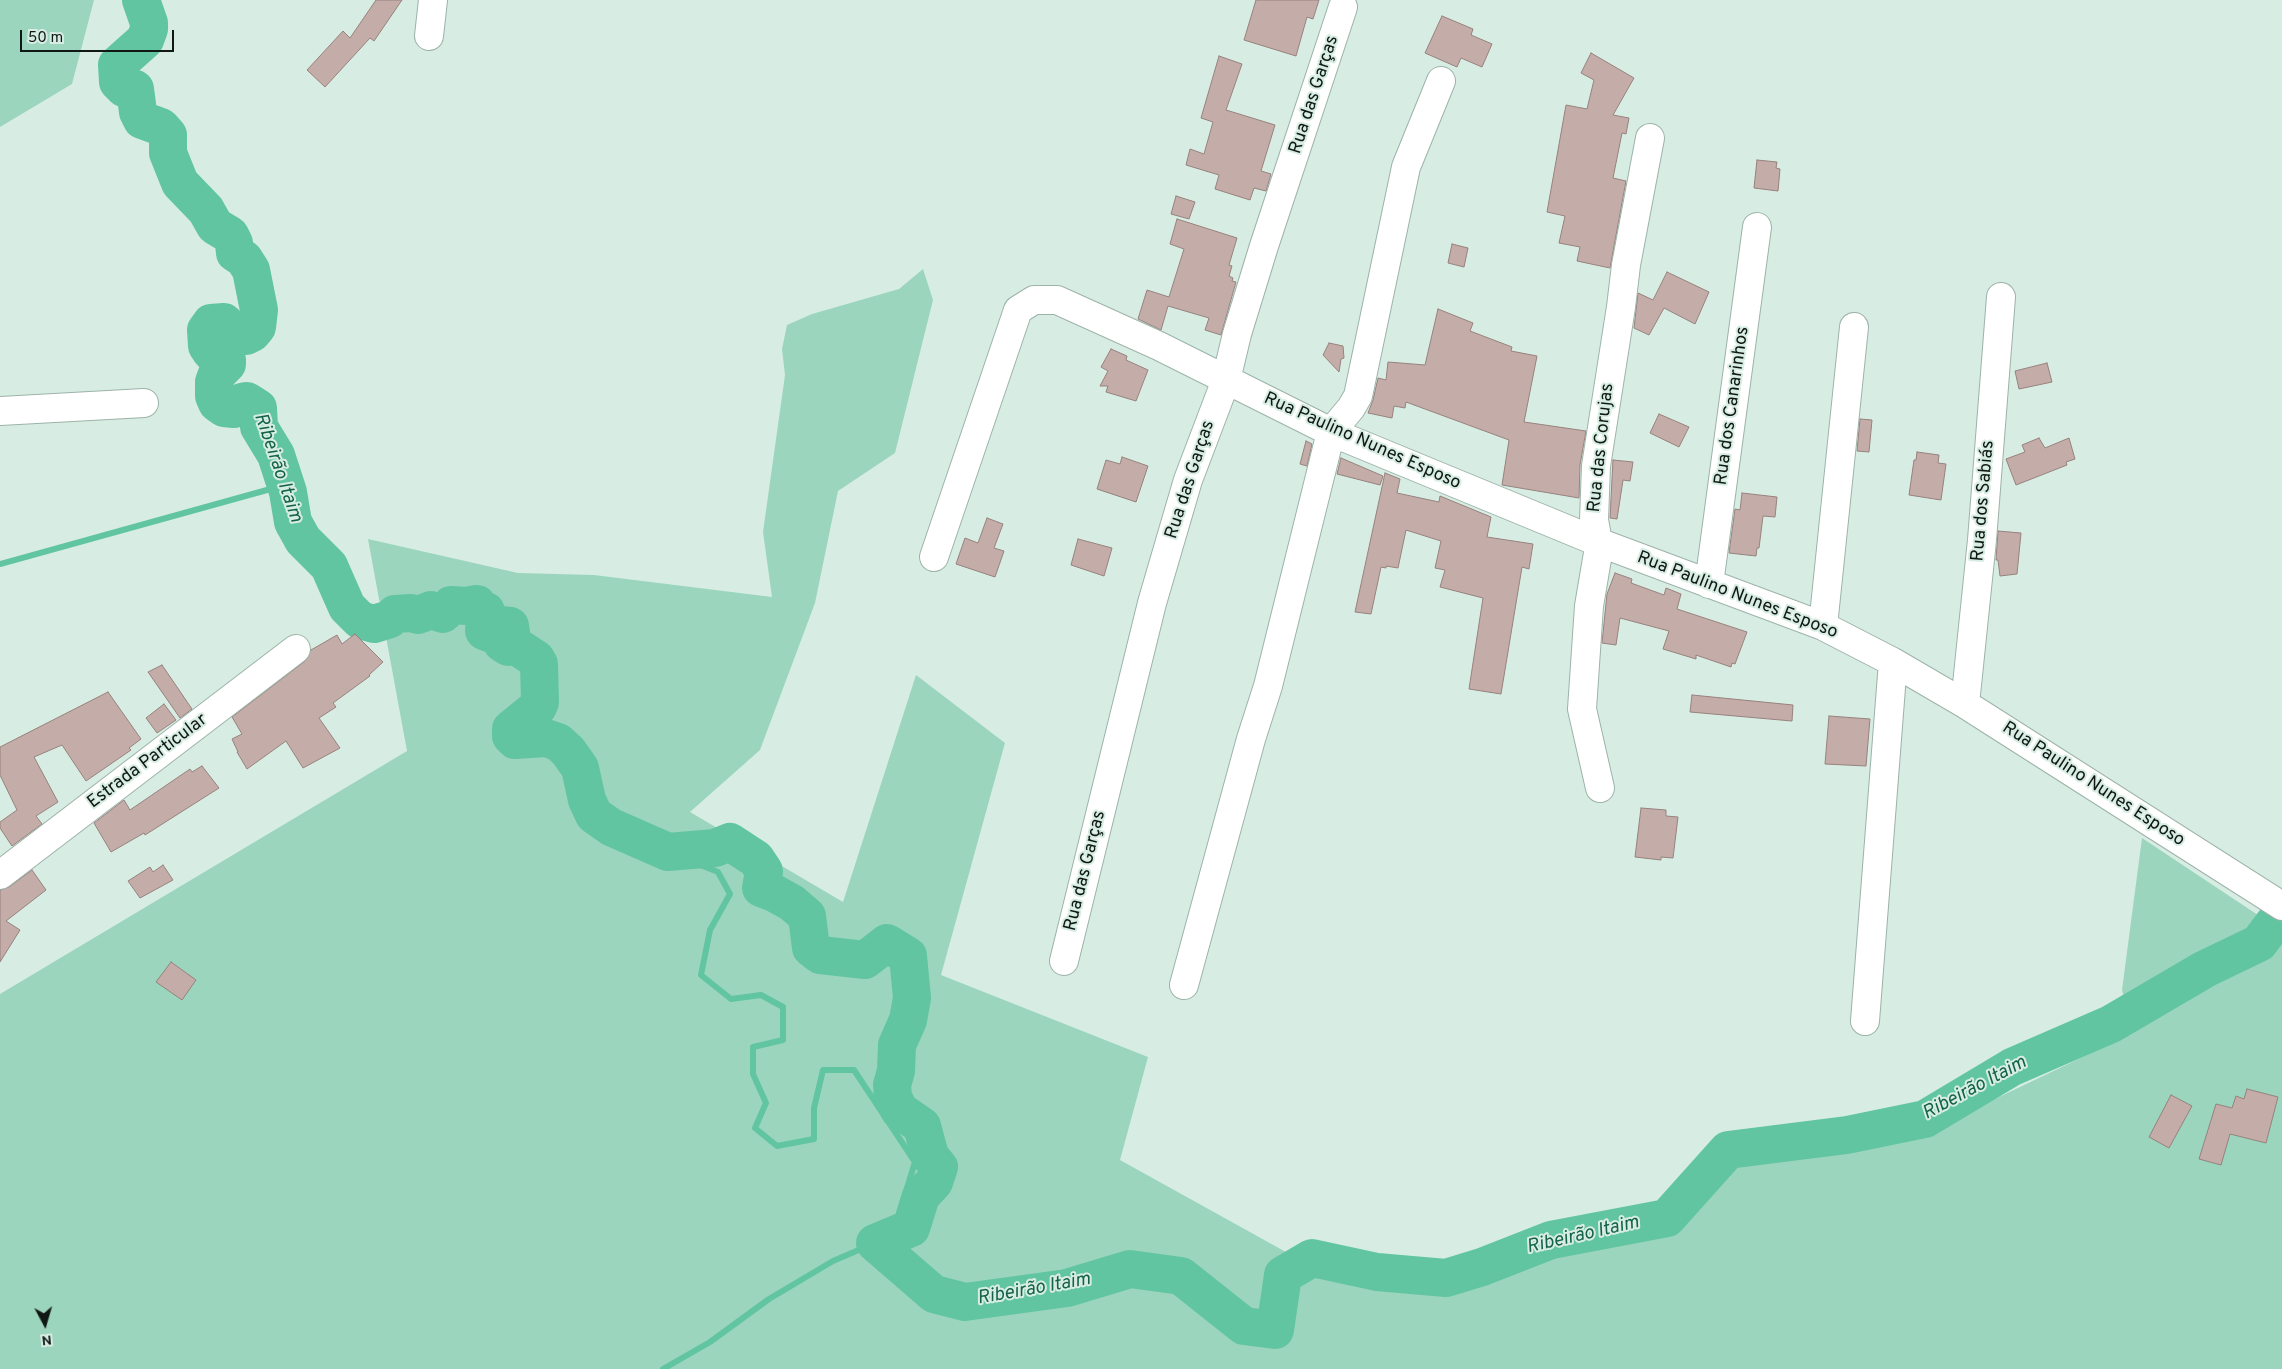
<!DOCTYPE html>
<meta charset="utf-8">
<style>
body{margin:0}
#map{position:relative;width:2282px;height:1369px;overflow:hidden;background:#d7ede3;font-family:Overpass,sans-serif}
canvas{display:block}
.north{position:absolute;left:20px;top:1299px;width:50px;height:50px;-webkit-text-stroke:4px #d7ede3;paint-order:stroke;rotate:174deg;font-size:14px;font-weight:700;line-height:20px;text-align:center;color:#101814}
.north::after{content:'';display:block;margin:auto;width:18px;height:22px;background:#101814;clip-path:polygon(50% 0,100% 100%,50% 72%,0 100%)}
.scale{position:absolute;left:20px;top:30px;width:154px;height:22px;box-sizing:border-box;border:2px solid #101814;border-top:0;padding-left:6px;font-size:15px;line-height:18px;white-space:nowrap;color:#101814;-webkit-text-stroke:4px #d7ede3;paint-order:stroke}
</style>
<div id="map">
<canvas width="2282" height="1369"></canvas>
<div class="north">N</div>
<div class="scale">50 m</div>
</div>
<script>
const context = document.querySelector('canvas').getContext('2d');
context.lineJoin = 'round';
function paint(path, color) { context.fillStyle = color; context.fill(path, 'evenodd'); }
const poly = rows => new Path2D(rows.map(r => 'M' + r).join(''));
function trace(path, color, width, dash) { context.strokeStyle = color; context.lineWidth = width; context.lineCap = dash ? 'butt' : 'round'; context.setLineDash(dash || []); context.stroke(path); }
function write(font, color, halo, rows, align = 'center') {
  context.font = font + ' Overpass,sans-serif'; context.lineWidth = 4; context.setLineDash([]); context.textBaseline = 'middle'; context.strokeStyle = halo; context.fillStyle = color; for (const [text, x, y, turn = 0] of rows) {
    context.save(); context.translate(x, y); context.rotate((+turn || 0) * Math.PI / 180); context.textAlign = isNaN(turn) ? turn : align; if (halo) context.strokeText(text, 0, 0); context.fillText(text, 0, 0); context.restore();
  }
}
const green = poly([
 [0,0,94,0,72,84,0,127],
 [923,269,933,300,895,453,838,491,815,603,760,750,690,812,843,902,916,675,1005,743,941,975,1148,1057,1120,1160,1322,1272,1451,1290,1550,1256,1673,1235,1733,1165,1930,1130,2133,1033,2122,990,2142,838,2282,931,2282,1369,0,1369,0,994,407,751,368,539,518,573,594,575,772,597,763,532,785,375,782,349,787,325,812,314,899,289]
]);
const stream = poly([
 [0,564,285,485],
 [663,1369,710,1342,769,1299,833,1261,875,1243,897,1221,915,1162,854,1070,823,1070,814,1108,814,1139,777,1146,755,1128,766,1103,753,1074,753,1047,783,1040,783,1007,761,995,731,999,701,975,710,930,730,894,718,872,668,852]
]);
const river = poly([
 [141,0,149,23,149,29,145,40,117,65,118,82,124,88,135,89,138,112,142,120,161,127,168,135,168,153,180,183,206,210,215,226,230,235,234,243,235,253,244,259,251,270,259,310,257,327,252,333,246,336,236,335,224,322,211,323,206,330,207,346,211,352,227,359,227,364,217,374,214,382,214,396,217,403,224,408,234,409,242,402,247,401,258,408,259,427,276,455,288,492,293,522,303,540,329,566,347,607,360,620,374,624,390,619,395,614,411,613,418,615,431,610,443,614,451,605,467,606,477,604,480,609,486,611,484,631,489,633,501,625,510,626,511,633,503,639,502,643,508,647,516,646,536,659,539,664,540,702,538,707,511,729,511,736,515,740,546,738,558,742,568,751,580,768,587,800,594,815,611,827,668,852,715,848,730,842,756,859,764,871,761,888,774,893,792,903,807,916,811,948,820,955,865,960,887,943,908,956,912,998,908,1020,897,1045,896,1071,892,1085,893,1097,899,1110,922,1126,930,1156,939,1167,934,1182,921,1196,911,1228,875,1243,934,1294,965,1302,1067,1288,1130,1269,1181,1276,1244,1326,1275,1330,1283,1275,1312,1258,1377,1272,1446,1278,1482,1267,1551,1240,1667,1218,1728,1150,1847,1135,1925,1119,2012,1067,2111,1024,2205,969,2259,943,2274,923]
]);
const building = poly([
 [376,0,402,0,374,41,370,38,325,87,307,70,343,31,350,38,376,0],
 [1256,0,1319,0,1313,19,1307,17,1296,56,1244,40,1256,0],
 [1442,16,1473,29,1471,35,1492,44,1482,67,1461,58,1457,67,1425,53,1442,16],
 [1591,53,1634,78,1613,115,1629,118,1626,134,1622,133,1613,178,1626,181,1610,268,1577,261,1580,247,1559,243,1565,216,1547,212,1566,105,1587,109,1594,80,1581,73,1591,53],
 [1219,56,1242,64,1226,110,1275,125,1261,171,1271,174,1266,191,1254,188,1250,200,1215,189,1219,175,1186,165,1190,149,1204,154,1213,122,1201,118,1219,56],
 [1757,160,1777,162,1776,168,1780,169,1778,191,1754,188,1757,160],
 [1176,196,1195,202,1189,219,1171,214,1176,196],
 [1177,219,1237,238,1229,265,1232,266,1229,276,1233,278,1232,281,1236,282,1221,335,1205,330,1209,318,1168,306,1161,330,1138,319,1147,290,1169,297,1184,249,1170,244,1177,219],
 [1452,244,1468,248,1464,267,1448,263,1452,244],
 [1667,272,1709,292,1695,324,1664,308,1649,335,1634,328,1638,293,1653,300,1667,272],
 [1438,309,1473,323,1470,331,1512,347,1511,351,1537,356,1524,422,1586,431,1580,465,1579,498,1502,485,1509,440,1406,402,1405,408,1394,406,1392,418,1368,413,1373,400,1378,378,1386,380,1388,362,1425,365,1438,309],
 [1329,343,1343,346,1344,358,1341,359,1339,372,1323,355,1329,343],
 [1111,349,1127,356,1126,360,1148,370,1136,401,1106,392,1108,386,1100,386,1108,371,1101,367,1111,349],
 [2047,363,2052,382,2019,389,2015,371,2047,363],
 [1659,414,1689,427,1679,447,1650,433,1659,414],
 [1860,419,1872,420,1869,452,1857,451,1860,419],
 [2039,438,2045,448,2069,438,2075,459,2066,462,2067,465,2016,485,2006,459,2025,452,2022,445,2039,438],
 [1306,441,1312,444,1307,466,1300,464,1306,441],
 [1917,452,1939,455,1938,463,1946,464,1941,500,1909,495,1914,460,1916,460,1917,452],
 [1122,457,1148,466,1136,502,1097,489,1106,460,1120,464,1122,457],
 [1341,458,1383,476,1380,485,1337,474,1341,458],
 [1613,460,1633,462,1630,481,1623,480,1617,519,1610,518,1613,460],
 [1385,473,1400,479,1397,493,1439,502,1440,496,1491,517,1487,537,1533,544,1529,569,1522,567,1501,694,1469,689,1483,598,1440,587,1445,570,1435,568,1441,541,1406,530,1398,568,1386,566,1386,568,1381,567,1371,614,1355,612,1385,473],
 [1742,493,1777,497,1775,517,1763,516,1759,548,1757,548,1756,556,1729,553,1735,509,1740,510,1742,493],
 [987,518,1003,524,994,548,1004,551,995,577,956,564,965,538,978,543,987,518],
 [1998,531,2021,533,2017,574,2000,576,1998,560,1996,560,1998,531],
 [1078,539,1112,548,1104,576,1071,565,1078,539],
 [1615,573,1632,579,1631,583,1664,595,1666,588,1681,594,1677,609,1747,632,1735,664,1732,663,1731,667,1696,655,1696,659,1663,649,1669,631,1620,618,1616,645,1602,643,1607,594,1615,573],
 [355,634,383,662,369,675,370,676,333,703,336,707,319,718,340,748,303,768,286,741,247,769,237,752,238,752,232,739,242,734,232,717,305,661,311,650,337,635,342,644,355,634],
 [162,665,192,709,180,718,148,672,162,665],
 [108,692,141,739,129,748,131,750,86,781,62,745,34,757,58,802,36,816,42,824,12,846,0,828,0,822,17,810,0,775,0,747,108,692],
 [1692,695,1793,705,1792,721,1690,712,1692,695],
 [164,704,176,720,157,733,146,718,164,704],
 [1829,716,1870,719,1866,766,1825,764,1829,716],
 [202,766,219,788,145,835,144,833,111,852,94,823,124,800,130,810,190,769,192,772,202,766],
 [1641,808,1666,810,1666,816,1678,817,1673,858,1661,857,1661,860,1635,857,1641,808],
 [163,865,173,880,140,898,128,881,150,867,153,872,163,865],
 [32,870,46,890,6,921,20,930,0,962,0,890,9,887,32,870],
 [171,962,196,980,182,1000,156,982,171,962],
 [2247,1089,2278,1097,2266,1143,2230,1134,2221,1165,2199,1159,2216,1104,2232,1108,2236,1096,2244,1099,2247,1089],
 [2171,1095,2192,1106,2169,1148,2149,1137,2171,1095]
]);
const minor = poly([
 [429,36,433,0],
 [0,411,144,403],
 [934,557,1018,310,1034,300,1057,300,1159,346,1331,432,1598,542,1823,626,1893,662,1965,704,2282,906],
 [1709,584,1757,227],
 [1823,626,1854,327],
 [1965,704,1982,540,2001,297],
 [1600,788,1582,709,1589,606,1598,553,1598,542,1594,520,1596,466,1621,307,1626,265,1650,138],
 [0,875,296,649],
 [1064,961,1152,603,1188,480,1226,380,1237,334,1264,246,1343,7],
 [1184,985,1251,739,1268,686,1331,432,1351,408,1358,396,1406,167,1441,81],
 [1865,1021,1893,662]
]);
const streetNames = [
 ["Rua das Garças",1315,95,-72],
 ["Rua dos Canarinhos",1733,406,-82],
 ["Rua Paulino Nunes Esposo",1362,442,24],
 ["Rua das Corujas",1602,448,-84],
 ["Rua das Garças",1191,480,-72],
 ["Rua dos Sabiás",1984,501,-85],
 ["Rua Paulino Nunes Esposo",1737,596,21],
 ["Estrada Particular",148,762,-37],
 ["Rua Paulino Nunes Esposo",2093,785,33],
 ["Rua das Garças",1086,871,-76]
];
const waterNames = [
 ["Ribeirão Itaim",277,468,71],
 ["Ribeirão Itaim",1975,1089,-28],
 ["Ribeirão Itaim",1583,1236,-13],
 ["Ribeirão Itaim",1034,1290,-10]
];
paint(green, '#9cd5be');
trace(stream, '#62c5a1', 6);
trace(river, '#62c5a1', 38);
paint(building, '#c4ada9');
trace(building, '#97817d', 1);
trace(minor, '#9db3a9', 30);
trace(minor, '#fff', 28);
write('18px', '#101814', '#d7ede3', streetNames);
write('italic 19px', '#14624a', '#d7ede3', waterNames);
</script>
